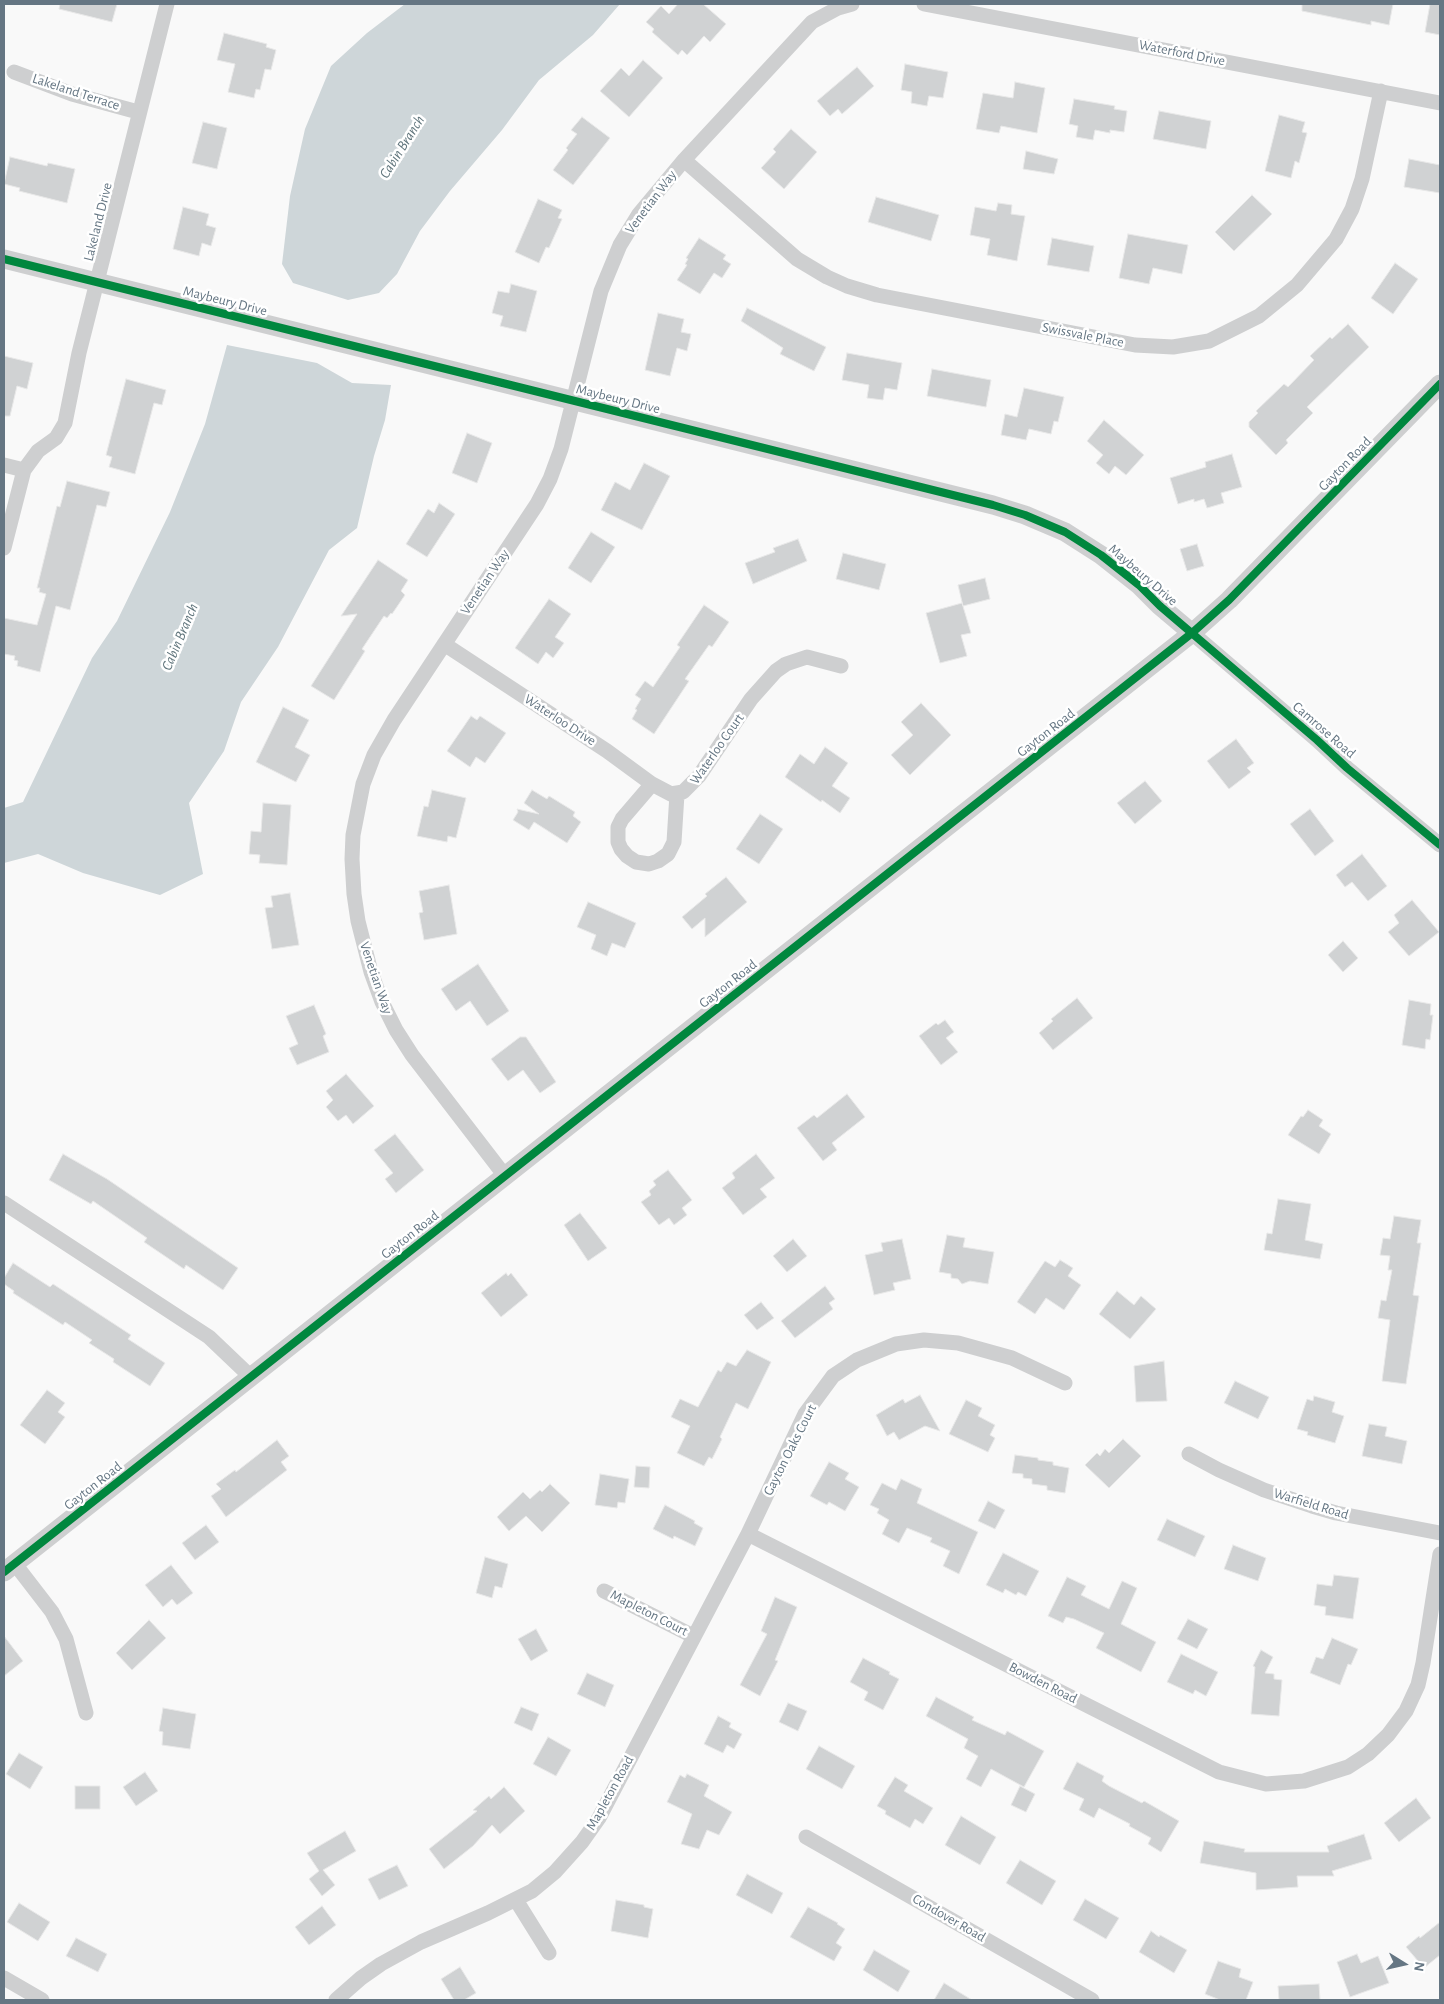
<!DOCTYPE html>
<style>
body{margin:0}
#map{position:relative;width:1444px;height:2004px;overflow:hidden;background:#f9f9f9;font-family:"Alegreya Sans",sans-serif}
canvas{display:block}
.frame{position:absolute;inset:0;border:5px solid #657683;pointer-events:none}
.north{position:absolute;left:1379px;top:1939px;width:50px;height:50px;-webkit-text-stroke:4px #fff;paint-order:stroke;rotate:100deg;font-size:14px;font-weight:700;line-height:20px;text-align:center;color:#657683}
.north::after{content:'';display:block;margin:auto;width:18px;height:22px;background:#657683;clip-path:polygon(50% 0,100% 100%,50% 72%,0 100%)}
</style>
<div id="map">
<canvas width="1444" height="2004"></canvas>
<div class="frame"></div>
<div class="north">N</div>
</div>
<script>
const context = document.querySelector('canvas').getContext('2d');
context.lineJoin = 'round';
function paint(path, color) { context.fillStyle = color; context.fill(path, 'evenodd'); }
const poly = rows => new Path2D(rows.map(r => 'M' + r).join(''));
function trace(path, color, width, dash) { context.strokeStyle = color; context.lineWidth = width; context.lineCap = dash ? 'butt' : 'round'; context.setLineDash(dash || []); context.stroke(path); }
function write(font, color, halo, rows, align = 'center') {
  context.font = font + ' "Alegreya Sans",sans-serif'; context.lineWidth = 5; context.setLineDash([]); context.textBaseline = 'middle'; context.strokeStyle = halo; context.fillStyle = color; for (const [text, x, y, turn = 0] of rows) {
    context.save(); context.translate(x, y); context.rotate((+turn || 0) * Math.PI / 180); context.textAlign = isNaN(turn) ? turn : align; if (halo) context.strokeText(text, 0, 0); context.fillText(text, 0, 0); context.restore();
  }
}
const water = poly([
 [405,4,620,4,593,35,539,80,502,130,450,191,420,231,397,274,379,293,348,300,293,283,282,264,290,196,305,129,331,66,367,33],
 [227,345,317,363,352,383,391,385,385,420,374,456,357,528,329,550,278,647,241,702,224,751,189,803,203,874,160,895,83,873,38,854,4,863,4,808,23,802,92,658,117,621,170,512,205,424]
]);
const building = poly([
 [60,4,117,4,112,22,59,9,60,4],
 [678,4,703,4,726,24,710,42,704,36,687,55,682,50,678,55,652,32,654,29,646,22,661,6,669,14,678,4],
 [1302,4,1393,4,1389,25,1371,21,1371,25,1302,11,1302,4],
 [1430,4,1440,4,1440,35,1425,32,1430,4],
 [224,33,267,44,266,47,276,50,271,70,265,69,260,90,256,89,254,98,228,92,235,64,217,60,224,33],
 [643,60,663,78,629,117,600,91,621,68,629,76,643,60],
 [905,64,948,72,943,98,929,96,927,106,911,103,912,92,901,90,905,64],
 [857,67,874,86,842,114,838,109,830,116,817,101,857,67],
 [1015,82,1045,88,1037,133,1001,126,999,133,976,129,983,93,1013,98,1015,82],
 [1074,99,1115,106,1114,109,1127,111,1124,132,1110,130,1110,133,1095,130,1093,140,1076,137,1078,126,1069,124,1074,99],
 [1159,111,1211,121,1206,149,1153,139,1159,111],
 [1279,115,1305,122,1302,132,1307,133,1299,163,1295,161,1291,178,1265,171,1279,115],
 [582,117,610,138,573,185,553,170,568,150,566,148,577,134,571,130,582,117],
 [203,122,227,128,217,169,192,163,203,122],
 [791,129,817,152,784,189,761,168,776,152,773,149,791,129],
 [1026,151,1058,159,1054,174,1023,169,1026,151],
 [10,157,47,166,48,163,75,169,67,203,19,191,20,188,4,184,10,157],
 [1409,159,1440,165,1440,193,1404,187,1409,159],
 [1252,195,1272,214,1234,251,1215,232,1252,195],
 [876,197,939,215,931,241,868,222,876,197],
 [538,199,562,210,558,218,562,219,549,248,546,247,539,263,515,252,538,199],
 [998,203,1012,205,1011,214,1025,216,1017,261,987,255,990,239,970,235,975,207,996,211,998,203],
 [183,207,209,214,206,225,216,228,211,246,202,243,199,256,173,249,183,207],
 [1128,234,1188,245,1182,274,1153,268,1149,284,1119,278,1128,234],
 [699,238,726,255,723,259,731,264,722,278,714,273,700,294,677,280,687,265,685,264,688,259,686,258,699,238],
 [1052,238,1094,246,1089,272,1047,265,1052,238],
 [1395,263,1418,279,1393,314,1371,298,1395,263],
 [511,284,537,291,526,332,500,326,503,316,492,313,498,291,509,293,511,284],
 [747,308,826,347,814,371,780,354,783,348,741,321,747,308],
 [658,313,684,319,681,332,691,334,687,351,677,348,670,376,645,370,658,313],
 [1348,324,1369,347,1307,407,1313,413,1286,440,1288,443,1276,455,1249,427,1249,422,1258,413,1256,411,1284,384,1288,387,1314,360,1310,356,1330,337,1332,339,1348,324],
 [847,353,902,363,897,390,885,388,883,400,867,398,869,385,842,380,847,353],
 [4,356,33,363,27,389,17,386,10,416,4,416,4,356],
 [932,369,991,380,986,407,927,396,932,369],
 [126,379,166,390,162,405,154,403,135,474,109,467,112,457,106,455,126,379],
 [1024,388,1064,397,1058,422,1054,421,1051,434,1029,429,1026,440,1001,435,1005,414,1017,417,1024,388],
 [1104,420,1144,455,1126,475,1115,466,1109,474,1096,463,1103,455,1087,441,1104,420],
 [467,433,492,443,477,483,452,473,467,433],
 [1232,454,1242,487,1221,493,1224,503,1207,508,1204,499,1194,502,1194,499,1178,504,1170,478,1206,467,1205,462,1232,454],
 [644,463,670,476,642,530,601,510,615,482,630,490,644,463],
 [67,481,110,492,106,507,97,505,70,610,56,606,40,672,17,666,18,661,14,660,15,656,4,654,4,618,37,625,46,594,39,592,40,588,37,588,57,506,60,507,67,481],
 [439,503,455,514,427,557,406,544,428,509,434,513,439,503],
 [591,532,615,547,591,583,568,568,591,532],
 [798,539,807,561,753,584,745,563,775,552,773,548,798,539],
 [1197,544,1204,566,1187,571,1180,549,1197,544],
 [843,553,886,564,879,590,836,579,843,553],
 [378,560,408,580,401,591,405,595,392,614,391,613,387,618,384,616,362,649,365,651,334,700,311,686,357,614,341,616,378,560],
 [985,578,990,599,963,606,958,585,985,578],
 [549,599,571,614,555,637,564,643,553,658,546,652,538,664,515,648,549,599],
 [962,603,971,633,961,635,967,656,940,663,926,613,962,603],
 [704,605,729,622,712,647,709,645,685,679,689,681,654,734,632,719,637,710,635,709,641,699,635,695,645,681,653,687,680,647,677,645,704,605],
 [921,703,951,735,910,775,891,755,913,735,901,722,921,703],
 [283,707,309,720,295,747,310,755,296,782,256,762,283,707],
 [471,716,477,720,480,716,506,733,485,763,476,757,470,767,447,751,471,716],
 [1236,739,1254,763,1247,768,1251,772,1229,789,1207,761,1236,739],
 [825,747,848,763,832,786,850,798,840,813,822,800,821,802,785,777,800,754,814,764,825,747],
 [1145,781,1162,801,1135,824,1117,803,1145,781],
 [432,790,466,798,456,838,448,836,447,842,417,836,424,806,428,807,432,790],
 [532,790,547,799,549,796,575,812,573,816,581,822,567,843,534,822,529,830,513,820,518,812,517,809,539,814,524,803,532,790],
 [263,803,291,805,287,865,259,863,260,855,249,854,251,831,261,832,263,803],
 [1310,809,1334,841,1315,856,1290,824,1310,809],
 [760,814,783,829,759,864,736,849,760,814],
 [1362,854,1387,886,1368,901,1352,882,1345,887,1336,875,1362,854],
 [726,877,747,902,705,937,705,918,692,929,682,917,707,896,705,894,726,877],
 [449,885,457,934,424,940,419,913,423,912,419,891,449,885],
 [290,893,299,945,272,949,265,908,273,907,271,896,290,893],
 [1412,900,1439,932,1409,956,1388,932,1399,923,1394,915,1412,900],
 [588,902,636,923,625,948,612,943,607,956,591,949,596,935,577,927,588,902],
 [1343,941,1358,958,1343,972,1328,955,1343,941],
 [478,964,509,1011,487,1026,470,1001,456,1011,441,989,478,964],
 [1077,998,1093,1018,1053,1050,1039,1033,1053,1021,1051,1019,1077,998],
 [1409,1000,1431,1004,1430,1015,1433,1015,1430,1040,1426,1039,1425,1049,1402,1045,1409,1000],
 [314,1005,326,1034,323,1036,329,1052,297,1065,289,1048,298,1044,286,1016,314,1005],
 [945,1020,954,1032,946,1038,958,1052,941,1065,919,1036,936,1023,938,1025,945,1020],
 [520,1037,526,1037,556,1082,540,1093,523,1070,508,1081,491,1059,520,1037],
 [346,1074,374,1106,353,1124,346,1115,338,1121,326,1107,333,1100,326,1091,346,1074],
 [847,1094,865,1117,832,1143,837,1150,823,1161,797,1128,814,1115,817,1118,847,1094],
 [1308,1110,1323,1120,1319,1126,1331,1134,1319,1154,1288,1135,1301,1116,1303,1117,1308,1110],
 [395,1134,424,1170,396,1193,385,1179,393,1173,374,1150,395,1134],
 [63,1154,107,1179,238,1268,223,1290,186,1265,184,1269,144,1242,147,1238,93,1201,91,1204,49,1180,63,1154],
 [756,1154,775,1178,760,1189,767,1197,743,1215,722,1188,735,1178,732,1173,756,1154],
 [668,1170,692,1200,682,1208,687,1215,674,1225,669,1218,659,1225,641,1202,651,1195,649,1191,656,1185,653,1181,668,1170],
 [1278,1199,1311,1204,1305,1240,1323,1244,1320,1259,1264,1250,1267,1233,1272,1234,1278,1199],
 [580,1213,607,1248,588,1261,564,1225,580,1213],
 [1394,1216,1421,1220,1417,1243,1421,1243,1413,1295,1419,1296,1406,1384,1382,1381,1390,1320,1378,1318,1381,1300,1386,1301,1392,1270,1388,1270,1390,1256,1380,1255,1383,1238,1390,1239,1394,1216],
 [947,1235,965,1238,963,1247,994,1252,988,1284,970,1281,962,1284,958,1279,951,1278,951,1274,939,1272,947,1235],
 [793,1239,807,1256,787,1272,773,1256,793,1239],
 [902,1239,911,1279,893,1283,895,1290,874,1295,865,1255,883,1251,881,1243,902,1239],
 [1060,1260,1073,1268,1068,1276,1081,1285,1064,1310,1046,1298,1035,1314,1017,1302,1045,1261,1055,1267,1060,1260],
 [13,1263,50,1287,53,1284,131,1335,128,1339,165,1363,150,1386,113,1362,114,1359,89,1343,92,1340,65,1322,63,1325,13,1293,14,1291,4,1284,4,1278,13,1263],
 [506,1273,508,1276,511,1273,528,1295,501,1317,481,1293,506,1273],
 [825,1286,835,1299,829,1303,833,1309,795,1338,781,1321,825,1286],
 [1117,1291,1134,1305,1141,1296,1156,1309,1130,1339,1099,1314,1117,1291],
 [761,1302,774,1318,757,1330,744,1315,761,1302],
 [747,1350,771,1362,748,1409,736,1403,720,1437,722,1439,712,1459,709,1457,704,1466,677,1453,690,1426,671,1417,680,1399,698,1407,718,1370,721,1372,727,1362,736,1366,747,1350],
 [1164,1361,1167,1401,1136,1402,1134,1366,1164,1361],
 [1235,1381,1269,1397,1258,1419,1224,1403,1235,1381],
 [47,1390,65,1403,58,1412,65,1417,45,1444,20,1425,47,1390],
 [920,1395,940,1431,925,1426,899,1440,894,1432,887,1436,876,1415,903,1399,905,1403,920,1395],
 [1314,1396,1335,1402,1332,1412,1344,1416,1335,1443,1307,1435,1308,1432,1297,1429,1307,1399,1313,1401,1314,1396],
 [966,1400,982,1408,978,1416,995,1425,990,1435,995,1438,988,1452,949,1434,966,1400],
 [1369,1424,1387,1427,1385,1436,1407,1441,1402,1464,1362,1456,1369,1424],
 [1123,1439,1141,1456,1109,1488,1085,1465,1097,1453,1100,1456,1105,1449,1109,1453,1123,1439],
 [277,1440,289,1456,281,1462,287,1470,226,1517,211,1496,221,1489,216,1484,235,1470,236,1472,277,1440],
 [1015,1455,1038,1458,1038,1460,1053,1462,1053,1465,1069,1468,1065,1493,1047,1490,1047,1486,1032,1484,1032,1479,1023,1478,1023,1474,1012,1473,1015,1455],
 [829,1462,849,1473,845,1479,859,1487,845,1511,829,1502,827,1505,810,1496,829,1462],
 [636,1466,650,1467,649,1488,634,1487,636,1466],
 [600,1474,629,1479,625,1503,618,1502,617,1508,595,1505,600,1474],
 [901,1479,922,1489,917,1503,978,1532,959,1574,943,1566,950,1551,930,1542,932,1538,907,1528,899,1543,882,1534,889,1520,877,1513,879,1509,870,1505,882,1483,896,1490,901,1479],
 [550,1484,570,1503,542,1532,526,1516,509,1531,497,1517,523,1492,530,1499,540,1490,542,1492,550,1484],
 [988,1501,1005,1510,995,1529,978,1521,988,1501],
 [665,1505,695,1521,694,1523,703,1528,695,1546,674,1536,673,1539,653,1529,665,1505],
 [1167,1519,1205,1536,1195,1557,1157,1540,1167,1519],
 [206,1525,219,1542,195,1560,182,1543,206,1525],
 [1233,1545,1266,1558,1258,1581,1224,1569,1233,1545],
 [1003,1553,1039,1571,1026,1596,1018,1592,1016,1595,1005,1589,1003,1593,986,1585,1003,1553],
 [485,1557,508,1564,502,1588,495,1586,492,1598,476,1593,485,1557],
 [171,1565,193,1593,177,1605,172,1599,163,1607,145,1585,171,1565],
 [1334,1575,1359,1578,1353,1619,1325,1615,1326,1607,1314,1605,1317,1584,1332,1586,1334,1575],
 [1067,1577,1086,1586,1081,1595,1109,1609,1122,1581,1137,1588,1121,1624,1156,1642,1141,1672,1096,1648,1104,1633,1074,1619,1066,1617,1063,1623,1048,1616,1067,1577],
 [775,1597,797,1607,775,1660,778,1661,760,1696,740,1685,767,1634,761,1631,775,1597],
 [1188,1619,1208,1629,1197,1649,1177,1639,1188,1619],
 [149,1620,166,1638,132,1670,116,1653,149,1620],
 [536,1629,548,1651,531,1661,518,1639,536,1629],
 [4,1636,23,1661,4,1676,4,1636],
 [1332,1638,1358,1649,1351,1665,1348,1664,1340,1685,1310,1673,1316,1657,1323,1659,1332,1638],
 [1261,1650,1273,1657,1265,1673,1274,1674,1274,1679,1282,1680,1279,1716,1251,1714,1255,1667,1253,1666,1261,1650],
 [1181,1654,1218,1672,1206,1696,1195,1690,1193,1694,1167,1682,1181,1654],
 [863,1658,890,1672,889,1674,899,1679,883,1710,864,1700,868,1692,850,1682,863,1658],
 [587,1673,614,1685,605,1707,577,1694,587,1673],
 [936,1697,974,1717,972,1720,1005,1735,1007,1731,1044,1751,1024,1787,991,1769,981,1787,966,1779,978,1756,964,1748,968,1739,926,1716,936,1697],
 [788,1703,807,1711,798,1731,779,1722,788,1703],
 [521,1707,539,1714,532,1731,514,1723,521,1707],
 [163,1708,196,1714,190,1749,162,1745,163,1732,159,1731,163,1708],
 [718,1716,731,1723,729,1727,742,1734,734,1749,727,1745,723,1753,704,1744,718,1716],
 [548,1737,571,1750,556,1776,533,1764,548,1737],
 [819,1746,855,1766,842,1789,806,1769,819,1746],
 [19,1753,43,1767,30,1789,6,1774,19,1753],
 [1077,1762,1104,1776,1102,1781,1109,1786,1142,1803,1144,1801,1179,1821,1161,1852,1148,1844,1151,1838,1129,1826,1130,1824,1099,1808,1094,1818,1079,1810,1084,1799,1063,1789,1077,1762],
 [145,1772,158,1791,136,1806,123,1787,145,1772],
 [687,1774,709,1785,704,1796,732,1812,719,1835,707,1830,699,1849,681,1844,692,1814,667,1802,680,1775,685,1778,687,1774],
 [895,1777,908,1785,904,1791,933,1808,923,1824,915,1819,910,1828,885,1814,886,1811,877,1806,895,1777],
 [75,1786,100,1786,100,1809,75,1809,75,1786],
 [1020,1786,1035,1794,1026,1812,1011,1805,1020,1786],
 [504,1787,525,1811,500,1834,492,1825,473,1846,444,1869,429,1849,477,1811,473,1810,489,1796,491,1799,504,1787],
 [1416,1798,1431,1818,1399,1842,1384,1823,1416,1798],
 [961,1816,996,1837,980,1865,945,1845,961,1816],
 [345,1831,356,1851,323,1870,335,1885,322,1896,309,1879,319,1871,307,1853,345,1831],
 [1364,1834,1372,1859,1332,1871,1334,1876,1297,1876,1298,1887,1256,1890,1256,1873,1200,1863,1204,1841,1245,1849,1244,1852,1329,1852,1327,1846,1364,1834],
 [1020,1860,1056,1881,1042,1905,1006,1883,1020,1860],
 [397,1865,408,1886,379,1900,368,1879,397,1865],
 [747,1874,783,1893,772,1914,736,1895,747,1874],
 [1085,1899,1119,1918,1106,1939,1073,1920,1085,1899],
 [616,1900,644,1905,644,1907,653,1909,648,1938,611,1931,616,1900],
 [19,1903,50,1922,38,1941,7,1922,19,1903],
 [322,1906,336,1925,309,1945,295,1927,322,1906],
 [808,1907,838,1923,837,1924,845,1929,836,1943,842,1947,834,1961,790,1937,808,1907],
 [1440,1922,1440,1955,1424,1968,1406,1947,1419,1936,1420,1938,1440,1922],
 [1151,1931,1159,1937,1160,1935,1187,1950,1174,1973,1139,1952,1151,1931],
 [76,1938,107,1954,98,1972,66,1956,76,1938],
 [874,1950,910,1971,898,1992,863,1970,874,1950],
 [1357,1954,1361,1963,1378,1956,1389,1983,1350,1997,1337,1962,1357,1954],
 [1218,1961,1241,1969,1239,1977,1253,1982,1246,2000,1220,2000,1205,1994,1218,1961],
 [460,1967,476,1993,464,2000,454,2000,441,1979,460,1967],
 [944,1983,972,2000,934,2000,944,1983],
 [1319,1984,1320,2000,1279,2000,1278,1986,1319,1984]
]);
const minor = poly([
 [924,4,1440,103],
 [14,72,72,94,138,112],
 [684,160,797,259,827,277,847,286,877,295,1135,345,1173,347,1209,341,1259,316,1297,285,1336,239,1352,209,1362,179,1381,91],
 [4,465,24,470],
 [4,548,24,470,38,451,56,438,65,423,79,353,167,4],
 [1192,633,1317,740,1347,768,1440,845],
 [444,644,607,751,652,784,671,794,683,792,699,776,751,699,776,671,786,664,807,657,841,666],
 [652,784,622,819,618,827,618,842,621,849,627,856,636,862,649,864,658,861,668,854,674,842,677,794],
 [505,1176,412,1055,396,1030,382,1002,371,972,358,921,354,894,352,859,353,835,363,784,374,755,394,720,537,504,550,479,561,449,601,291,620,245,639,214,684,160,812,22,838,8,852,4],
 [4,1203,209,1337,251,1377],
 [1189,1454,1219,1470,1264,1490,1312,1506,1336,1513,1440,1533],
 [748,1534,1219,1772,1266,1784,1304,1781,1348,1767,1368,1754,1388,1735,1406,1711,1418,1685,1423,1663,1440,1554],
 [15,1564,52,1612,66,1639,86,1713],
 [604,1591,693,1636],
 [806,1837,1092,2000],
 [516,1900,549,1953],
 [4,1978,42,2000],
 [336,2000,361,1978,381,1964,421,1942,488,1913,532,1891,555,1872,582,1842,599,1818,748,1534,805,1414,833,1376,857,1360,896,1344,924,1340,958,1343,1012,1358,1065,1383]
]);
const tertiary = poly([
 [4,259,993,505,1025,515,1065,532,1101,555,1139,585,1160,606,1192,633],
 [4,1572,1192,633,1229,600,1440,384]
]);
const cycleway = poly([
 [4,259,993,505,1025,515,1065,532,1101,555,1139,585,1160,606,1317,740,1347,768,1440,845],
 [4,1572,1192,633,1229,600,1440,384]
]);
const streetNames = [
 ["Waterford Drive",1182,53,11],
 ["Lakeland Terrace",76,92,18],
 ["Venetian Way",651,202,-53],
 ["Lakeland Drive",98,222,-76],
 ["Maybeury Drive",225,301,14],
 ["Swissvale Place",1083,335,11],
 ["Maybeury Drive",618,399,14],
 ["Gayton Road",1345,464,-46],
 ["Maybeury Drive",1143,575,41],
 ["Venetian Way",485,582,-56],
 ["Waterloo Drive",560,720,33],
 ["Camrose Road",1324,730,41],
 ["Gayton Road",1046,733,-38],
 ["Waterloo Court",717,749,-55],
 ["Venetian Way",376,978,71],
 ["Gayton Road",728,984,-38],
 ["Gayton Road",410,1235,-38],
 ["Gayton Oaks Court",790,1450,-63],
 ["Gayton Road",93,1486,-38],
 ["Warfield Road",1311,1504,17],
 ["Mapleton Court",649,1613,27],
 ["Bowden Road",1043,1683,27],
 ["Mapleton Road",610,1793,-61],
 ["Condover Road",949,1918,30]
];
const waterNames = [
 ["Cabin Branch",402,147,-58],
 ["Cabin Branch",180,637,-67]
];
paint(water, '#ced6d9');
paint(building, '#d0d2d3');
trace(building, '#e8e8e8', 1);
trace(minor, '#cecfd0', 15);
trace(tertiary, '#cecfd0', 19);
trace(cycleway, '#00873e', 8);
write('14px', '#657683', '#fff', streetNames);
write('italic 15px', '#60757c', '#fff', waterNames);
</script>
